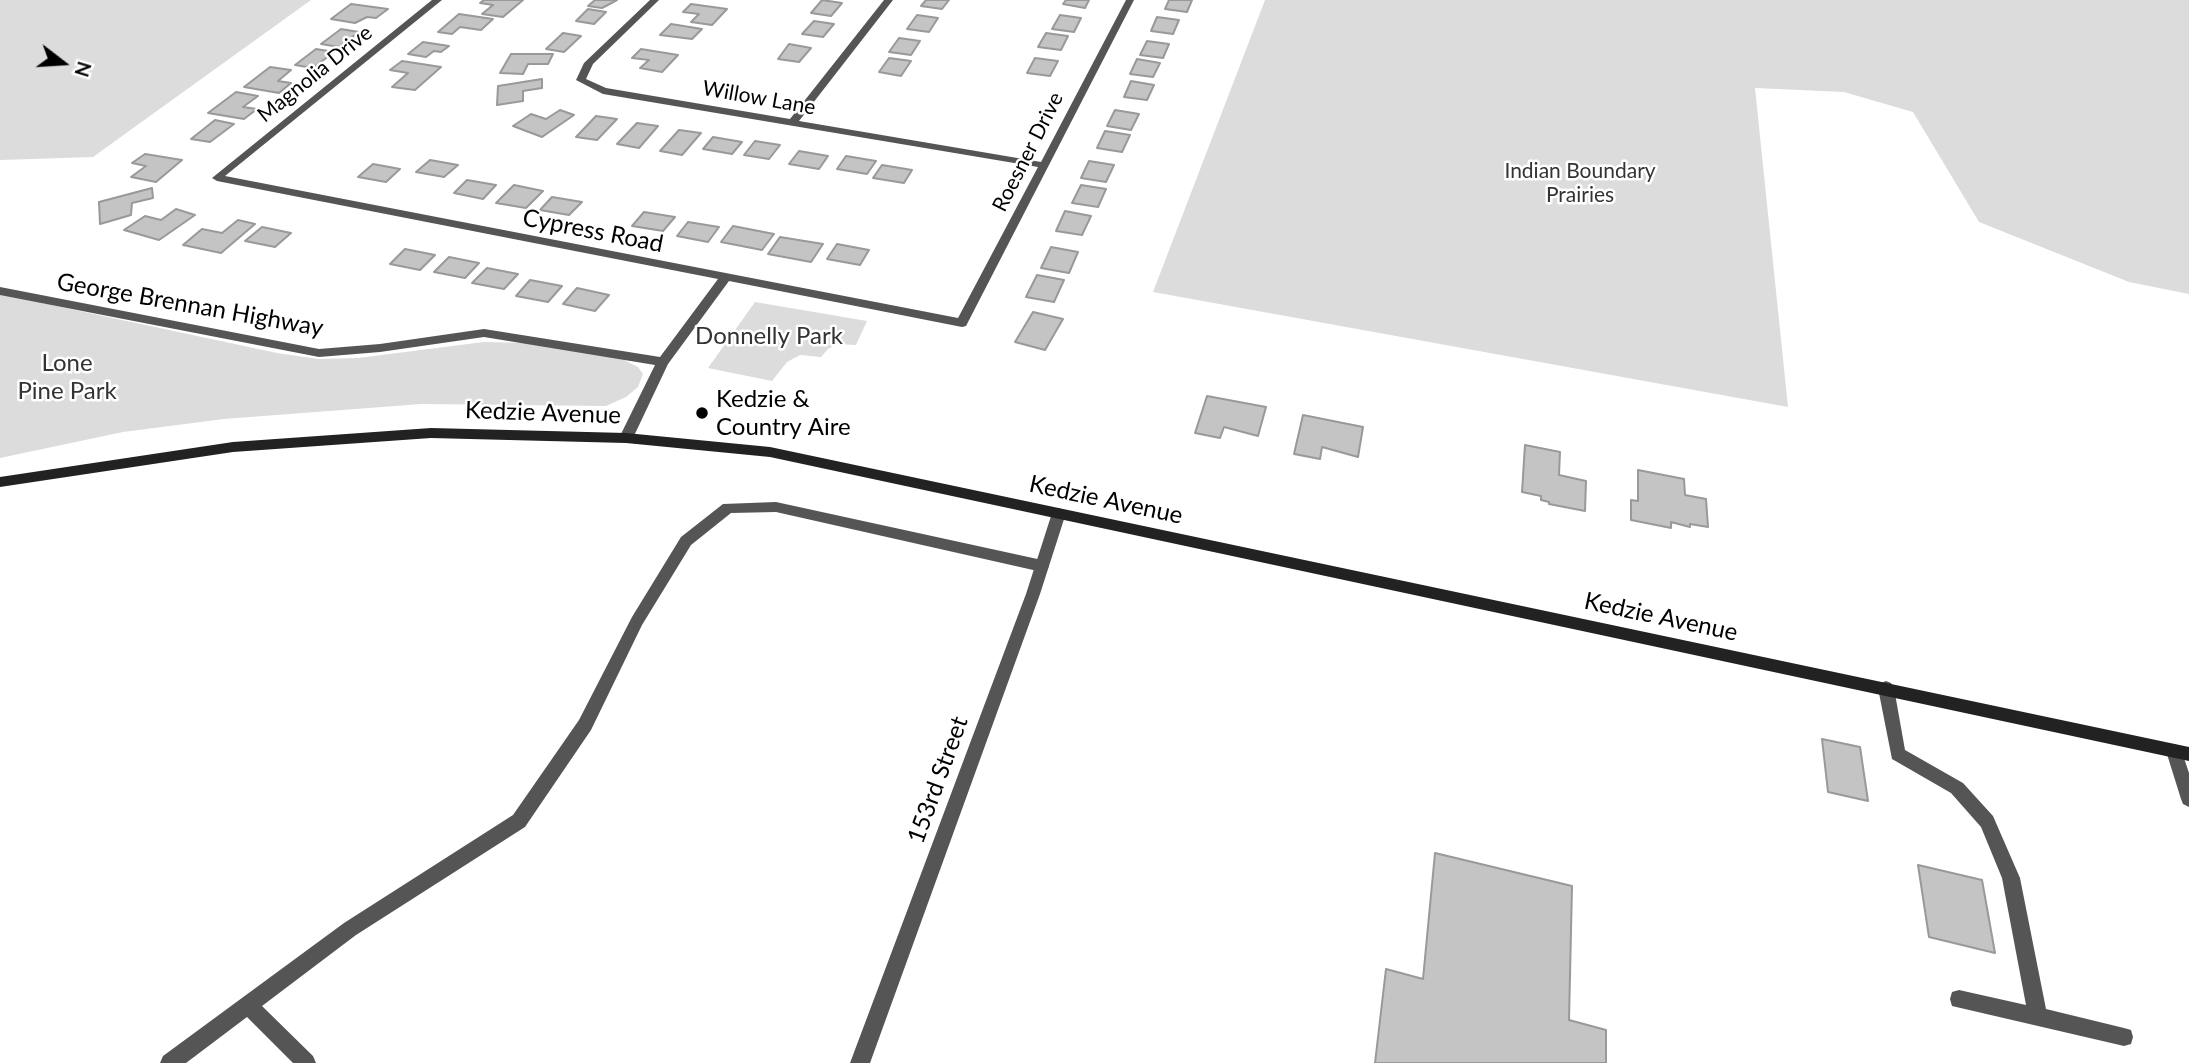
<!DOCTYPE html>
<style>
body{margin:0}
#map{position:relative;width:2189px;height:1063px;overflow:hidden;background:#fff;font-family:Lato,sans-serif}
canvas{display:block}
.north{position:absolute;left:28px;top:28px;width:70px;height:70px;-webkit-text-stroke:5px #fff;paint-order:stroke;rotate:107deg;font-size:19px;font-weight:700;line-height:28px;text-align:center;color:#000}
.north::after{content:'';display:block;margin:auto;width:24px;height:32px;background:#000;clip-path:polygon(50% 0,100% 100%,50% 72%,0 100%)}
</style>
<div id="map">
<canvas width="2189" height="1063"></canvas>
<div class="north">N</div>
</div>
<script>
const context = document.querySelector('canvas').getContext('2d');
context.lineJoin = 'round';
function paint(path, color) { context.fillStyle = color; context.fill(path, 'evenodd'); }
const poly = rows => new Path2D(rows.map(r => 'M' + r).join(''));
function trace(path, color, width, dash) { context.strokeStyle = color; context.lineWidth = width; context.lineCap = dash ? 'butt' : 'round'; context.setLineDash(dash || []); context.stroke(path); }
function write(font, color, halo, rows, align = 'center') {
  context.font = font + ' Lato,sans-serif'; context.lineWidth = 5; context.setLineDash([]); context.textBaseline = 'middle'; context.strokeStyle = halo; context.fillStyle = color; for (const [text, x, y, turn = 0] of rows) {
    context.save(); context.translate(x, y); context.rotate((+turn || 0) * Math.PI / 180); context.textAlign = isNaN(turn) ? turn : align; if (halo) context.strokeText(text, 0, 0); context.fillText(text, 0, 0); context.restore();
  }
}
const green = poly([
 [0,0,311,0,93,157,0,160],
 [1265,0,2189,0,2189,294,2129,282,1979,222,1913,112,1844,92,1755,88,1788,407,1153,292],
 [0,294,277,353,319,359,358,358,484,342,526,343,622,359,638,367,643,374,638,387,626,397,606,406,421,404,224,419,123,432,0,458],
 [755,302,867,321,856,345,838,344,828,349,821,357,800,355,787,362,772,381,708,368]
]);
const building = poly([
 [484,0,523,0,503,17,482,14,493,5,480,3,484,0],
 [595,0,617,0,602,8,588,6,595,0],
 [822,0,842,3,831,16,811,13,822,0],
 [926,0,949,0,942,9,921,6,926,0],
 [1066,0,1089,0,1085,8,1063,4,1066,0],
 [1169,0,1192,0,1187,12,1165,9,1169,0],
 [351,4,388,9,376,18,367,17,355,23,331,19,351,4],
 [691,4,727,9,712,25,691,22,699,14,683,12,691,4],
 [588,9,606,12,594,24,576,21,588,9],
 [459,14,493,19,481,30,460,27,452,34,438,32,459,14],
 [917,15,938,18,929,32,907,29,917,15],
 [1060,15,1081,18,1074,32,1052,29,1060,15],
 [1157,17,1179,20,1173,34,1151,31,1157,17],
 [814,21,834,24,823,37,802,34,814,21],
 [671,24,702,29,692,39,660,35,671,24],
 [341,29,359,32,339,47,321,44,341,29],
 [563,33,581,36,564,52,546,49,563,33],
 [1046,33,1068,36,1061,50,1038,47,1046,33],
 [899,38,920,41,911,55,889,52,899,38],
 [1147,41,1169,44,1163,58,1140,55,1147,41],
 [423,42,449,46,441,52,434,51,426,57,408,54,423,42],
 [789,44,811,48,799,62,778,59,789,44],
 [316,49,334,52,313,68,295,65,316,49],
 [641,49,678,55,662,72,640,68,649,60,632,58,641,49],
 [511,54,553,54,548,64,528,64,523,74,500,73,511,54],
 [889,58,911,61,901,76,879,72,889,58],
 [1035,58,1058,61,1050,76,1027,73,1035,58],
 [1137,59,1160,63,1153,77,1130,74,1137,59],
 [402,61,441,67,415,90,392,87,408,73,390,70,402,61],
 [270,67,291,70,278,81,291,83,279,93,244,87,270,67],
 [542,79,542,88,523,91,523,101,497,105,498,86,542,79],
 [1131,81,1154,85,1147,100,1124,97,1131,81],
 [236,92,258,96,243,107,257,109,244,119,208,113,236,92],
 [560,110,574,115,542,137,513,126,531,114,546,119,560,110],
 [1115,110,1139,114,1131,130,1107,126,1115,110],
 [596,116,617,119,597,140,576,137,596,116],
 [215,120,234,124,210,142,191,139,215,120],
 [637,123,658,126,639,148,617,144,637,123],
 [679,130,701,133,682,155,660,151,679,130],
 [1105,131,1130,135,1122,152,1097,148,1105,131],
 [713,137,742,142,732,154,703,149,713,137],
 [755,141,780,145,769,159,744,155,755,141],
 [799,151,828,156,819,169,789,164,799,151],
 [145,154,182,160,156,182,131,177,146,166,132,163,145,154],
 [846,156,876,161,867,174,837,169,846,156],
 [430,160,458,165,444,177,416,172,430,160],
 [1089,161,1114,165,1106,182,1081,178,1089,161],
 [373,164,400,169,386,182,358,177,373,164],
 [882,165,912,170,904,183,873,178,882,165],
 [467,180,496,185,483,199,454,193,467,180],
 [514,185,543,191,526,208,496,203,514,185],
 [1081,185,1106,189,1098,207,1072,203,1081,185],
 [152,188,153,198,132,203,131,215,100,224,99,202,152,188],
 [552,197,582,202,569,215,540,210,552,197],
 [176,209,195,215,159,240,124,230,145,216,161,220,176,209],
 [1065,211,1091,216,1082,235,1056,231,1065,211],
 [644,212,675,217,663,231,632,226,644,212],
 [238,220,255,224,221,253,183,245,202,229,222,233,238,220],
 [688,222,719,227,708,242,677,236,688,222],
 [733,226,774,234,762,250,721,242,733,226],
 [262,227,291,233,275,247,245,241,262,227],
 [780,237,823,244,811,262,768,254,780,237],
 [837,244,869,250,860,265,827,259,837,244],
 [1051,247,1078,252,1069,273,1041,268,1051,247],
 [405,249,435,255,420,270,390,264,405,249],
 [449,257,479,263,465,278,434,272,449,257],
 [487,268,518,274,504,289,472,283,487,268],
 [1037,275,1064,280,1054,302,1026,297,1037,275],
 [530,280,562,286,548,302,516,296,530,280],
 [577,288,609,295,595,311,563,304,577,288],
 [1033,312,1063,319,1045,350,1015,342,1033,312],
 [1207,396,1266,407,1258,436,1224,427,1220,438,1195,433,1207,396],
 [1303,415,1363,427,1358,457,1322,447,1320,459,1294,454,1303,415],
 [1525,445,1560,452,1559,475,1586,481,1585,511,1549,504,1549,502,1541,500,1541,496,1522,492,1525,445],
 [1638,470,1684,479,1685,495,1706,499,1708,527,1690,524,1690,527,1671,522,1671,528,1631,520,1631,500,1638,501,1638,470],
 [1822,739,1860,747,1868,801,1828,792,1822,739],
 [1435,853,1572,886,1569,1020,1606,1030,1606,1063,1375,1063,1386,969,1423,979,1435,853],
 [1918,865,1982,880,1995,953,1929,937,1918,865]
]);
const lane = poly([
 [776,502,1042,560,1047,562,1049,566,1047,570,1042,572,776,512,731,513,691,545,642,625,591,730,525,827,356,935,262,1006,313,1056,316,1063,293,1063,247,1017,186,1063,160,1063,163,1056,344,923,513,815,579,720,632,617,681,537,723,504,776,502],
 [1886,681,1891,683,1894,688,1905,750,1963,783,1993,816,2020,878,2046,1009,2124,1028,2131,1030,2133,1037,2131,1044,2124,1046,1952,1006,1950,999,1952,992,1959,990,2026,1005,2002,878,1981,827,1951,793,1892,759,1878,688,1881,683,1886,681],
 [2174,744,2180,746,2189,773,2189,807,2183,804,2181,799,2166,751,2168,746,2174,744]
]);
const street = poly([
 [432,0,442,0,225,176,958,318,1038,167,603,94,576,80,584,63,650,0,659,0,593,64,586,79,606,88,790,119,884,0,893,0,799,121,1041,162,1126,0,1134,0,966,326,962,327,729,281,668,364,633,438,626,443,619,438,655,365,484,337,380,352,319,357,0,295,0,287,319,349,380,344,484,329,660,357,718,279,217,181,212,178,432,0],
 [1059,508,1066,513,1040,594,870,1063,850,1063,1026,594,1052,513,1059,508]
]);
const secondary = poly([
 [431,428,626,433,770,447,2189,747,2189,761,770,457,626,443,431,438,233,452,0,487,0,477,233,442,431,428]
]);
const markers = [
 [702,413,7,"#000"]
];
const farStreetnames = [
 ["Magnolia Drive",315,74,-39],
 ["Willow Lane",759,98,10],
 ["Roesner Drive",1028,152,-63]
];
const farParknames = [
 ["Indian Boundary",1580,171],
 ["Prairies",1580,195]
];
const streetNames = [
 ["Cypress Road",593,231,11],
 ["George Brennan Highway",190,305,10],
 ["Kedzie Avenue",543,413,2],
 ["Kedzie Avenue",1106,500,12],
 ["Kedzie Avenue",1661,617,12],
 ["153rd Street",938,780,-70]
];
const parkNames = [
 ["Donnelly Park",769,336],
 ["Lone",67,363],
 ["Pine Park",67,391]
];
const poiNames = [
 ["Kedzie &",716,399],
 ["Country Aire",716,427]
];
paint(green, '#dcdcdc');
paint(building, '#c4c4c4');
trace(building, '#999', 2);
paint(lane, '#555');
paint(street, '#555');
paint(secondary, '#222');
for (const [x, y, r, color] of markers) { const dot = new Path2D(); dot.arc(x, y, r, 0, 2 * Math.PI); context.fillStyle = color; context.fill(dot); trace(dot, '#fff', 2.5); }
write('21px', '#000', '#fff', farStreetnames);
write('21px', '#333', '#fff', farParknames);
write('24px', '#000', '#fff', streetNames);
write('24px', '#333', '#fff', parkNames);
write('24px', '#000', '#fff', poiNames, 'left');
</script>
